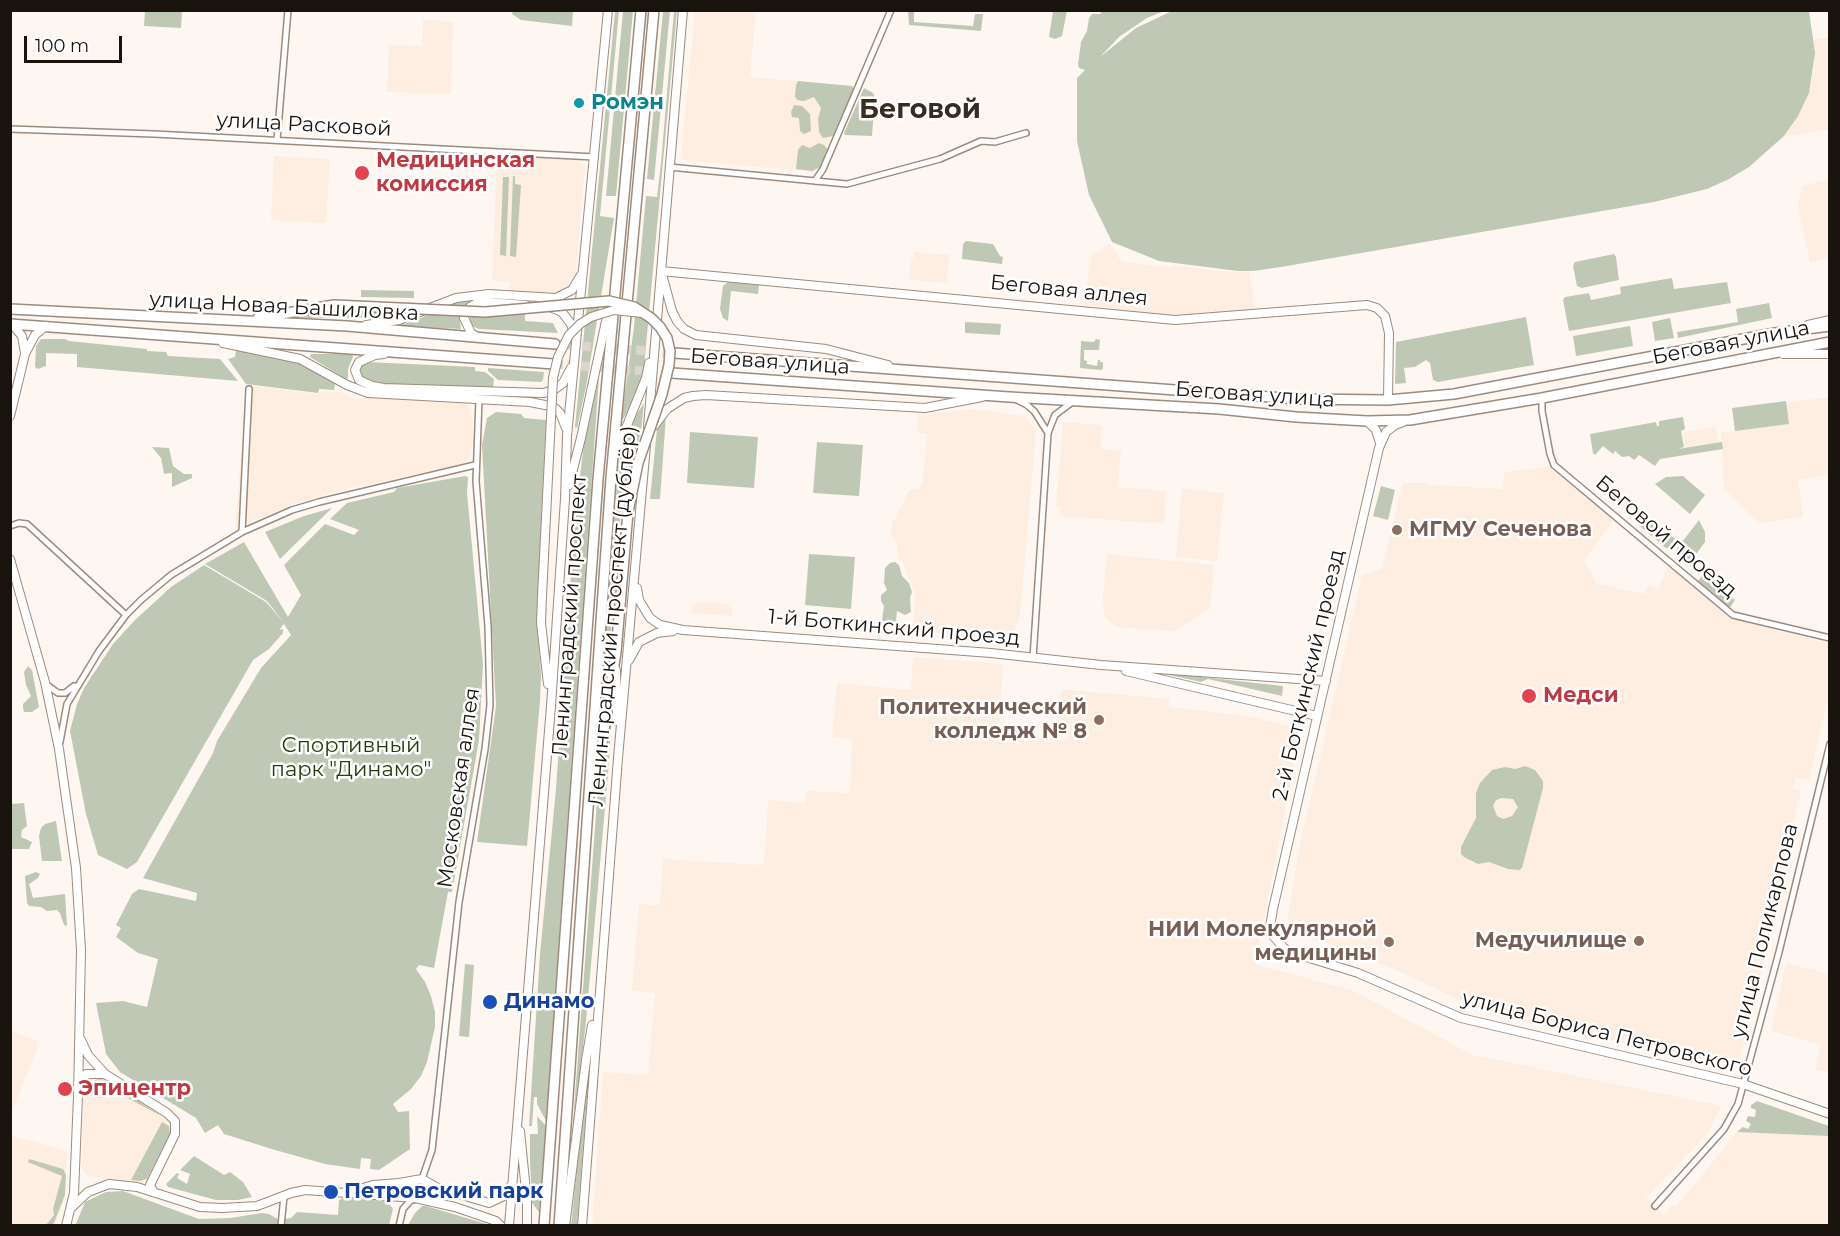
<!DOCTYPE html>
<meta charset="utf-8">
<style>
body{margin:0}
#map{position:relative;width:1840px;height:1236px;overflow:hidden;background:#fef7f1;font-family:Montserrat,sans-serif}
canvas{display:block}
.frame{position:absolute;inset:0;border:12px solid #19130e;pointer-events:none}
.scale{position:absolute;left:24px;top:36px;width:98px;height:27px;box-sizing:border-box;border:3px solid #19130e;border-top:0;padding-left:8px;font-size:18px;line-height:21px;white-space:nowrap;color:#19130e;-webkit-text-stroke:4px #fff;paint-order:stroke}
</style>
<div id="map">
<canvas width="1840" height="1236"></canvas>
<div class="frame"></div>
<div class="scale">100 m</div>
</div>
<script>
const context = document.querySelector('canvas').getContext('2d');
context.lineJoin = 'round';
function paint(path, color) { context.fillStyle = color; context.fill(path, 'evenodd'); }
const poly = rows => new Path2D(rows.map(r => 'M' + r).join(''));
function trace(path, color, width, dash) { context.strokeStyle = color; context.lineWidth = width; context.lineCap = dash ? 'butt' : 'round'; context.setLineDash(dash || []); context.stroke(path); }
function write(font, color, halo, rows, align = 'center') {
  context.font = font + ' Montserrat,sans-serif'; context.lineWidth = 5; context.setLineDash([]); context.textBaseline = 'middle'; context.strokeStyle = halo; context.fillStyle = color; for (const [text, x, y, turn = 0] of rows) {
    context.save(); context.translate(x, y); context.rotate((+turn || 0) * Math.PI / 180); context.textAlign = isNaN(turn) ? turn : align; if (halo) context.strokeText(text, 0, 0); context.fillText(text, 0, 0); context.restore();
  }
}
const built = poly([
 [695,11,756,11,750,77,852,86,854,89,818,170,813,172,683,160,681,156],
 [423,20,453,21,451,94,387,92,389,45,422,46],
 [1829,38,1829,130,1784,136,1798,116,1809,93,1814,67,1814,40],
 [274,156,330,159,326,223,271,220],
 [497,156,579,160,585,166,575,280,573,286,561,294,509,294,509,282,492,280],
 [1829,179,1829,258,1810,263,1798,206,1802,186],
 [1109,243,1122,262,1172,268,1173,265,1217,271,1249,272,1256,311,1180,317,1084,305,1090,258],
 [914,252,949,255,947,283,909,280,911,258,914,258],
 [247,385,318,394,322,391,340,392,355,399,378,397,465,402,471,410,473,425,471,457,465,463,330,493,291,505,235,529],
 [1829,397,1829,475,1798,480,1803,517,1760,523,1724,489,1721,433,1789,424,1786,403],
 [970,409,1025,416,1036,431,1020,617,1014,631,1005,635,984,637,913,631,915,594,903,562,898,559,898,547,891,533,892,519,896,519,897,514,910,489,917,490,922,485,927,434,917,433,918,414,928,415],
 [1063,422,1102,425,1101,449,1121,451,1118,487,1166,491,1164,524,1059,516,1060,506,1056,505],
 [1716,427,1719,443,1685,448,1683,432],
 [1550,466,1614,520,1584,560,1597,584,1645,594,1648,586,1659,589,1668,565,1731,618,1829,644,1829,695,1809,780,1796,778,1793,788,1801,791,1773,907,1775,915,1738,1066,1491,1015,1403,973,1343,949,1286,930,1300,844,1362,576,1382,569,1402,485,1406,483,1428,483,1428,485,1503,489,1504,473],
 [1182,489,1224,493,1217,561,1176,557],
 [1107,554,1214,565,1210,608,1175,631,1115,627,1104,616,1103,597],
 [697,602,727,604,732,609,732,616,691,613,692,606],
 [913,657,1003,664,999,734,1067,740,1069,726,1057,725,1061,689,1169,699,1169,707,1246,716,1301,729,1255,964,1354,991,1473,1055,1722,1106,1707,1134,1646,1198,1664,1214,1673,1205,1676,1207,1737,1132,1829,1136,1829,1225,592,1226,603,1072,648,1075,655,993,632,991,639,904,660,905,663,859,764,865,768,800,805,803,806,791,850,793,852,739,832,737,837,683,911,690],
 [1786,963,1829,974,1829,1073,1815,1069,1821,1045,1771,1031],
 [11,1030,37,1041,39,1044,11,1114],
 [96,1075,107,1078,164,1116,172,1127,171,1134,149,1178,144,1183,134,1183,92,1176,86,1174,82,1168,83,1088,87,1079],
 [10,1135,67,1151,66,1173,62,1195,64,1202,55,1225,11,1225]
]);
const green = poly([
 [513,10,573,12,572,26,521,20,512,14],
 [1103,10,1164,11,1147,18,1119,37,1100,57,1136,28,1174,10,1809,11,1815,53,1809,93,1798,116,1784,136,1749,167,1729,179,1707,189,1654,202,1281,267,1253,271,1238,271,1159,261,1112,242,1089,195,1077,141,1077,78,1085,70,1079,68,1078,64,1081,42,1087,31,1089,18,1092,14,1100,14],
 [145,11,182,11,181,28,144,26],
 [615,11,619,11,600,216,614,218,586,387,577,428,575,427],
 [623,11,633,11,616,196,606,196],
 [663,11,670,11,654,180,647,179],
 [674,11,677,11,644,367,642,378,633,403,621,422,634,327,646,196,657,197,661,163],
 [908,11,914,11,914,22,973,26,975,14,983,14,981,31,909,25],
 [1053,11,1067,11,1062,36,1055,39,1049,37],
 [798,81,852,86,854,89,833,136,823,138,819,132,818,119,821,108,814,97,804,101,797,100,795,96,796,85],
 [864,88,873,93,875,97,872,136,845,135,844,133],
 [794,105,802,106,810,114,811,131,804,134,800,131,799,118,792,117,791,112],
 [819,143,824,145,828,150,820,167,812,171,796,169,798,150,802,145,810,148],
 [513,176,515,176,515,184,521,185,516,257,510,256],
 [503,177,509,177,506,256,500,255],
 [966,241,993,244,1000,256,1003,257,1002,264,962,259,963,244],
 [1614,254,1616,257,1619,280,1582,288,1577,286,1573,266,1575,262],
 [1672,278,1674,289,1727,282,1731,303,1569,331,1563,300,1565,297,1589,293,1591,300,1621,294,1620,287],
 [728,282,759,285,758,294,731,291,728,321,723,318,720,309,723,286],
 [361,290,414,291,414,298,361,297],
 [472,299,461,310,459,316,461,329,397,326,417,320,453,302],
 [378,302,430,305,402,314,374,318,290,318,290,316,334,309,378,311],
 [1769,303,1772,318,1678,338,1677,332,1738,322,1736,309],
 [525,314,525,321,553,323,558,333,479,329,474,327,470,321,470,316],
 [1526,317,1534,365,1438,382,1433,380,1430,363,1426,360,1415,367,1404,368,1406,383,1395,384,1396,342],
 [1670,318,1674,338,1655,341,1652,322],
 [965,322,1001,324,1000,335,965,333],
 [1630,326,1633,346,1576,356,1573,336],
 [41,339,65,339,69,341,147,349,147,351,166,352,168,356,220,359,238,381,77,367,77,354,46,353,46,366,38,369,35,367,36,346],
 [1096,339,1100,340,1099,350,1084,350,1084,360,1087,361,1087,364,1097,366,1098,360,1100,360,1100,362,1103,362,1103,369,1100,370,1080,368,1081,341,1094,342],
 [236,350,285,358,299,363,335,383,334,390,319,389,318,393,246,384,228,359,235,357],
 [311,354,352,354,353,357,348,369,348,378,346,379,310,357],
 [366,362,475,367,475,371,485,372,494,379,493,387,374,384,361,378,359,374,361,366],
 [488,368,544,372,543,380,541,382,498,380,488,371],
 [599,378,546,1121,537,1104,537,1097,534,1097,532,1126,529,1126,540,954,556,789,575,516,584,444],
 [1786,401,1789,424,1735,431,1732,408],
 [644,403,641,432,632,462,621,511,608,667,599,747,597,747,618,468,624,440,633,420],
 [496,412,521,414,524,418,546,420,537,610,541,676,540,701,527,846,477,842,496,706,482,445,487,418],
 [666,416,660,499,650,499,657,429],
 [1683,417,1685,429,1681,431,1684,447,1678,449,1722,442,1723,449,1660,459,1655,466,1639,455,1634,460,1629,456,1622,457,1615,451,1613,454,1603,446,1595,455,1593,453,1590,434,1656,422,1657,426,1659,426,1659,421],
 [690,432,758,437,754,488,687,483],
 [817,442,863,445,859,496,813,493],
 [152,447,169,448,173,466,184,474,192,474,192,478,172,487,172,473,164,474,161,458],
 [465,476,468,477,467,493,483,664,479,740,452,892,448,892,434,968,419,965,416,969,425,982,431,996,435,1012,435,1027,427,1062,421,1076,411,1089,393,1104,398,1112,409,1111,410,1149,379,1170,370,1169,371,1159,361,1158,360,1169,325,1164,275,1150,224,1134,218,1125,205,1133,196,1118,120,1072,106,1054,96,1003,123,1001,147,1007,158,959,138,953,116,937,121,928,116,925,132,894,139,889,196,901,197,893,143,878,213,753,217,741,261,668,291,635,284,624,279,630,283,629,283,633,269,649,253,660,137,862,127,869,98,855,86,814,70,731,77,704,84,688,113,644,135,620,171,587,204,565,266,602,284,623,267,601,205,564,244,542,288,617,301,595,284,565,325,524,354,535,359,530,330,519,347,503,394,492,397,488],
 [1683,476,1705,495,1690,514,1655,484,1666,477],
 [1381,486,1395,490,1388,520,1373,516],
 [332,508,280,559,265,532,304,516],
 [1645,513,1675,539,1667,549,1636,523],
 [1699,520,1705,532,1705,542,1691,561,1676,550],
 [809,554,855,557,851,609,805,605],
 [890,563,895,562,899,565,902,576,909,583,912,592,910,598,911,612,905,615,897,611,896,621,890,625,885,623,882,620,884,606,881,601,881,595,887,590,884,583,885,568],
 [1704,573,1735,600,1729,609,1698,581],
 [28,666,32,670,39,707,32,712,24,712,23,708,23,704,31,696,26,685,24,672],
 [615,671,608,774,586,1021,573,1136,572,1136,599,774],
 [1156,672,1283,686,1282,696,1208,679,1201,682],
 [1525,766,1535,770,1543,781,1543,788,1522,868,1519,870,1508,869,1489,862,1478,864,1464,857,1461,854,1461,847,1476,818,1476,793,1480,783,1492,770,1505,767,1515,769],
 [1502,798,1513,799,1518,807,1512,816,1503,819,1497,816,1493,806,1496,800],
 [24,803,27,826,22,830,21,837,32,842,29,849,12,849,10,848,11,804],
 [56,821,62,861,42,861,39,836,41,828,45,824],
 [36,872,40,874,38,878,29,884,33,898,65,894,67,926,64,925,60,913,57,910,47,911,41,907,29,906,27,903,25,876],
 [465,964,474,965,469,1037,459,1036],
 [587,1072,589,1072,577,1225,571,1226],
 [98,1079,107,1080,161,1116,122,1095,110,1095,101,1098,87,1095,90,1083],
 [1757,1101,1829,1126,1829,1136,1737,1132,1743,1127,1748,1129,1751,1124,1746,1121,1748,1116,1755,1117,1756,1110,1751,1108,1751,1105],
 [537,1116,546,1126,539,1212,532,1203,530,1161,530,1134,538,1134],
 [162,1122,169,1126,170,1134,147,1179,140,1181,131,1180],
 [194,1156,224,1175,230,1172,243,1182,252,1197,238,1200,216,1200,168,1187,166,1184,177,1173,179,1174,177,1178,187,1184,190,1174,180,1170],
 [29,1159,63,1169,66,1175,65,1195,53,1225,46,1225,54,1215,53,1209,62,1176,28,1162],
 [123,1191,199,1219,230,1218,262,1213,269,1214,279,1220,291,1218,297,1212,338,1215,339,1200,343,1198,384,1200,388,1202,393,1209,389,1225,75,1226,85,1202,106,1192],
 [422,1206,426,1206,490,1225,408,1225,415,1213]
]);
const primaryTunnel = poly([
 [555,344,674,353],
 [554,364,672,373]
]);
const street = poly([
 [10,129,154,134,595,157],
 [277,140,288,10],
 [669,167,847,184,940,159,981,141,995,142,1026,133],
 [815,181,823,169,891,10],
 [1542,398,1542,411,1550,454,1554,465,1666,559,1733,615,1830,638],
 [1015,399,1027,405,1034,411,1048,433],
 [10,526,19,523,27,524,126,615],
 [242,532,249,389],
 [1033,658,1048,433,1055,415,1071,403],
 [47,685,58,693,65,693,74,686],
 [60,742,67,704,99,651,126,615,141,600,171,575,242,532,292,510,319,502,475,465],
 [422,1179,432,1150,459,902,485,749,490,705,488,626,476,481,479,399],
 [1655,1206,1724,1129,1738,1104,1779,952,1830,744],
 [281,1226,284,1196],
 [399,1226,403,1209,410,1201,416,1199]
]);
const secondary = poly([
 [661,271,1175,320,1367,305,1377,308,1385,316,1389,333,1388,400],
 [663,278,672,311,677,321,684,329,696,335,826,349,888,365],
 [550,307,562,312,571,324,574,334],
 [12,324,22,336,25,353],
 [366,325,399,320,456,298,489,294,556,298,572,290,581,275],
 [1808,325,1830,320],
 [477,337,471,333,464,318,465,312,470,307,477,303,486,302,526,305],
 [223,343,300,359,347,385,368,393,530,402,545,405,555,408,560,413,566,428],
 [384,354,375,355,359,362,355,370,359,380,372,386,384,388,544,393,555,389,563,383,571,368],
 [1783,354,1830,354],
 [10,416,25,354,35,335,46,326],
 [1367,421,1376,430,1380,443],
 [1403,422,1395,425,1386,432,1379,448,1273,909,1270,927,1274,937,1284,948,1290,952,1358,973,1461,1018,1743,1084,1830,1114],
 [654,426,667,409,684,398,693,396,706,395,925,408,982,397],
 [648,427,683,10],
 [616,453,646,378,649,363],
 [569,485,581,438,609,307],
 [10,559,45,682,59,749,76,868,81,950,78,1096,74,1193,66,1226],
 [637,588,639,600,650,618,660,625,683,630,991,653,1101,665,1326,681],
 [542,596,541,623,548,684],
 [629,660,639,642,657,633,673,631],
 [616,670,617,721],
 [1126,671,1317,716],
 [81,1040,88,1055,105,1074,167,1113,175,1121,175,1134,150,1185,153,1191],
 [78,1083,86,1074,105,1074],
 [520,1131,527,1201,527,1226],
 [415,1180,410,1189,415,1198,455,1207,496,1221,501,1226],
 [353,1191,373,1185,399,1183,422,1179,438,1188,489,1203,504,1196,512,1184],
 [72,1207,88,1192,109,1184,137,1187,200,1207,222,1208,257,1206,291,1193,305,1190,416,1198],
 [509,1226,551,706,565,499,567,436,608,10],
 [565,1226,586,1060,592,1025],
 [582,1226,618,758,646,445]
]);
const primary = poly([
 [10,309,347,326,555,344],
 [258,318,334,305,378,307],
 [10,324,554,364],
 [674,353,1297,399,1388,400,1454,394,1775,333,1830,326],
 [672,373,1009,397,1219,409,1296,417,1367,421,1410,420,1542,398,1830,342],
 [595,788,616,652,628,512],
 [544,1226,598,479,641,10],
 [559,1226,611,478,654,10]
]);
const secondaryBridge = poly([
 [542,596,553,378,558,357,569,335,580,324,591,317,614,310,642,313]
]);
const primaryBridge = poly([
 [378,307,485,312,609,301,634,307,651,318,660,327,667,338,670,351,669,365,662,394,638,463,628,512]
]);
const markers = [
 [579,103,6,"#0f9aa8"],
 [362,173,8,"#e0444e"],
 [1397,530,6,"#8d6e63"],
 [1529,696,8,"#e0444e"],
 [1099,720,6,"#8d6e63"],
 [1639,941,6,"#8d6e63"],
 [1389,942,6,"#8d6e63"],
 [490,1002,8,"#1a4fb4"],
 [65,1089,8,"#e0444e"],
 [331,1192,8,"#1a4fb4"]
];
const cultureNames = [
 ["Ромэн",591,103]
];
const streetNames = [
 ["улица Расковой",304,125,3],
 ["Беговая аллея",1069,291,6],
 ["улица Новая Башиловка",284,307,3],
 ["Беговая улица",1731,343,-11],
 ["Беговая улица",770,362,4],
 ["Беговая улица",1255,395,4],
 ["Беговой проезд",1666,537,40],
 ["Ленинградский проспект",570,616,-86],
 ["Ленинградский проспект (дублёр)",613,616,-85],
 ["1-й Боткинский проезд",894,628,5],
 ["2-й Боткинский проезд",1309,675,-77],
 ["Московская аллея",459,788,-82],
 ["улица Поликарпова",1765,931,-76],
 ["улица Бориса Петровского",1607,1034,14]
];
const healthNames = [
 ["Медицинская",376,161],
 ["комиссия",376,185],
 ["Медси",1543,696],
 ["Эпицентр",78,1089]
];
const educationNames = [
 ["МГМУ Сеченова",1409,530,"left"],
 ["Политехнический",1087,708],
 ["колледж № 8",1087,732],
 ["НИИ Молекулярной",1377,930],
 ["медицины",1377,954],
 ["Медучилище",1627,941]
];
const parkNames = [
 ["Спортивный",351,746],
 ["парк \"Динамо\"",351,770]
];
const transitNames = [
 ["Динамо",504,1002],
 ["Петровский парк",344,1192]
];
const districtNames = [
 ["Беговой",920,110]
];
paint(built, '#fdeee1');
paint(green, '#bfc8b4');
trace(primaryTunnel, '#dcd5cf', 9, [9, 4.5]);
trace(street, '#9c8b7d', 8);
trace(secondary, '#9c8b7d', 10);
trace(primary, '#9c8b7d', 12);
trace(street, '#fff', 5);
trace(secondary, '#fff', 8);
trace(primary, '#fff', 9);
trace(secondaryBridge, '#9c8b7d', 10, []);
trace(primaryBridge, '#9c8b7d', 12, []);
trace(secondaryBridge, '#fff', 8);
trace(primaryBridge, '#fff', 9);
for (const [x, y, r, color] of markers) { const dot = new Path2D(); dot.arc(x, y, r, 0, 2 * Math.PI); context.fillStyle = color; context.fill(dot); trace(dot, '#fff', 2); }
write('bold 21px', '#0d838f', '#fff', cultureNames, 'left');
write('21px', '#19130e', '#fff', streetNames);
write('bold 21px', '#be3a42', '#fff', healthNames, 'left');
write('bold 21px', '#785e54', '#fff', educationNames, 'right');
write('21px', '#293b06', '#fff', parkNames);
write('bold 21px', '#164399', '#fff', transitNames, 'left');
write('bold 27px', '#382b1f', '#fff', districtNames);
</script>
